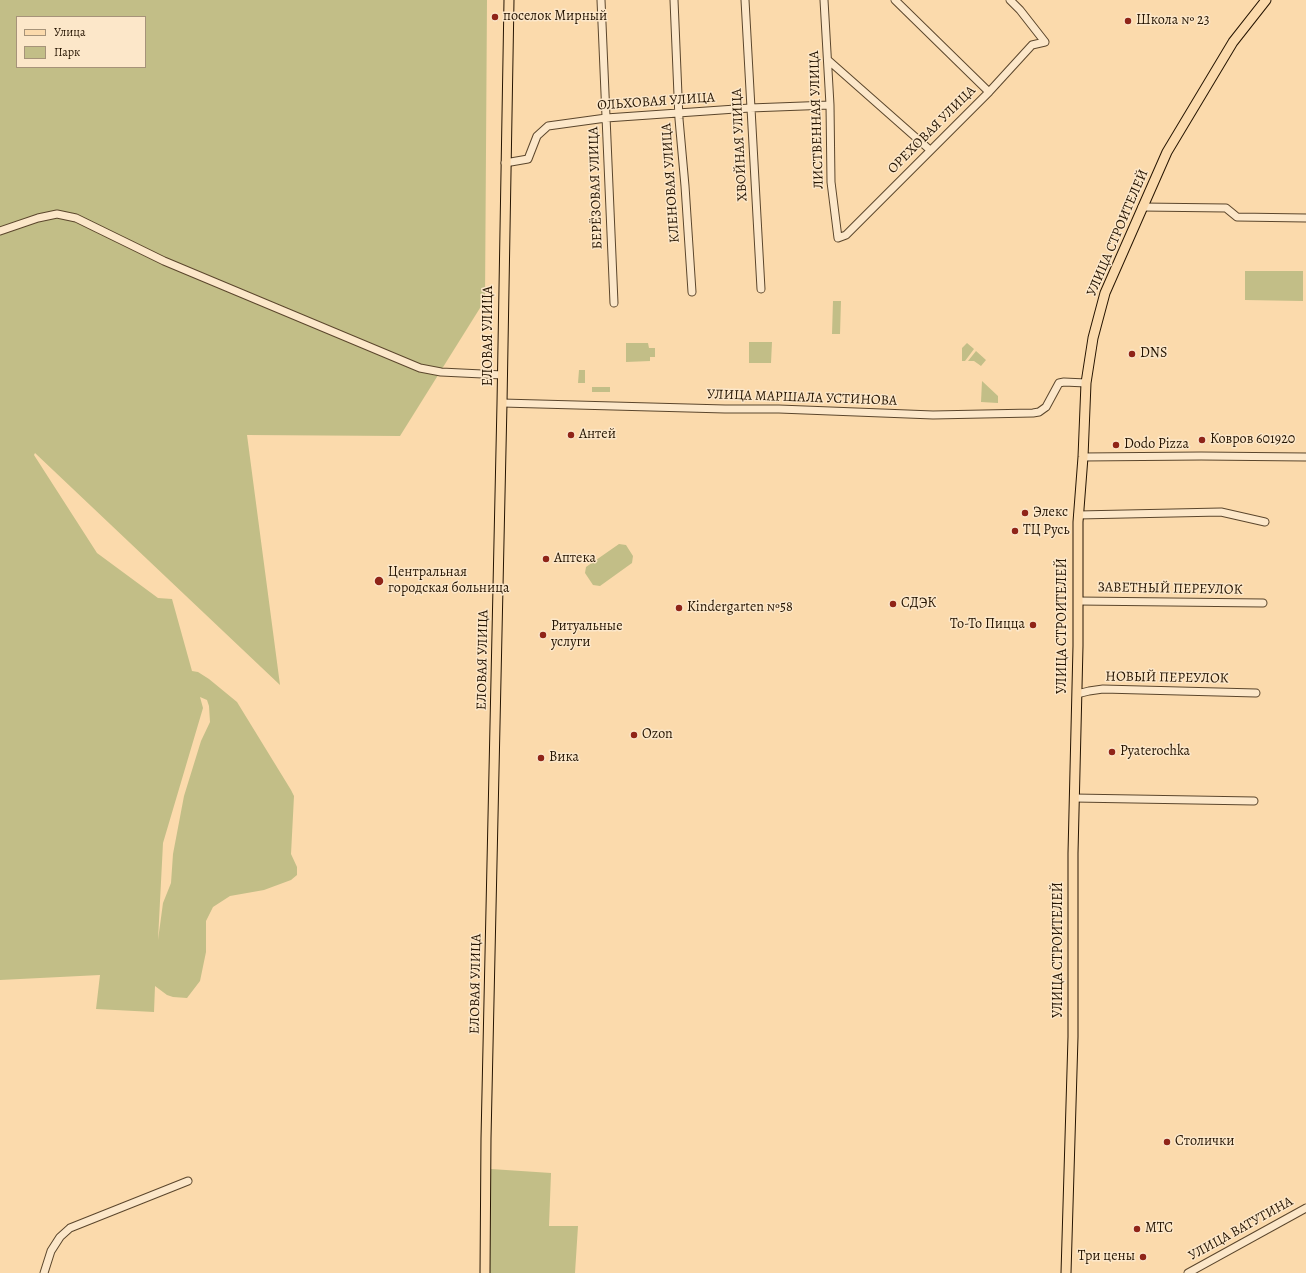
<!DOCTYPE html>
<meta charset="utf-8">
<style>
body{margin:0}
#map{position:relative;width:1306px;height:1273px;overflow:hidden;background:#fbdaac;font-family:Alegreya,serif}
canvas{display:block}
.legend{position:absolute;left:16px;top:16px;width:130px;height:52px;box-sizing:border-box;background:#fce7c9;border:1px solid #a69379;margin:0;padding:5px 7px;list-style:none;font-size:12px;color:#261502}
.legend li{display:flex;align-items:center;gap:8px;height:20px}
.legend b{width:20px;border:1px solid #a69379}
</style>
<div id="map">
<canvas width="1306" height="1273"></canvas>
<ul class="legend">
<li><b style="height:5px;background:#fbdaac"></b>Улица</li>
<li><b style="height:11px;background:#c2be87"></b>Парк</li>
</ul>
</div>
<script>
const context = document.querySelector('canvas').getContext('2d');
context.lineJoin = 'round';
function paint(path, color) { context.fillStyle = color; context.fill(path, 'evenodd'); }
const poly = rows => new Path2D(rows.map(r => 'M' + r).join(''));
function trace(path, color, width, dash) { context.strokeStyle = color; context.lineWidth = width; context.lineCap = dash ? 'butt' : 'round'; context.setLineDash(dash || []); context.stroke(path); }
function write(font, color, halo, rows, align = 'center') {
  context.font = font + ' Alegreya,serif'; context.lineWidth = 3; context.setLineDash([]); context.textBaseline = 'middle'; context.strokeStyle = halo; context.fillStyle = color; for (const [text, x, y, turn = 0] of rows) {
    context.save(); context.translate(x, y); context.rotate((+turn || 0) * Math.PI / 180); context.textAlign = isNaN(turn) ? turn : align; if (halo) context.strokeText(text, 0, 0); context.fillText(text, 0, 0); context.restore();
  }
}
const green = poly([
 [0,0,487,0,485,300,400,436,247,435,280,685,35,453,34,455,97,553,158,598,172,599,192,671,198,672,209,679,237,702,291,790,294,796,291,854,297,867,297,875,291,880,264,890,230,896,213,907,206,921,206,952,200,981,187,998,173,997,167,995,155,986,154,1012,96,1009,100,975,0,980],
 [17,17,145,17,145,67,17,67],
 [200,697,207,700,209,706,210,722,201,741,184,796,173,854,171,883,163,903,158,940,163,843,203,708],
 [1245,271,1303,271,1303,301,1245,300],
 [833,301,841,301,840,334,832,334],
 [749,342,772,342,771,363,749,363],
 [626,343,648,343,649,348,655,348,655,357,650,357,650,361,626,362],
 [967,343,974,349,965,361,962,361,962,348],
 [976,351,986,360,981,366,974,361,968,361],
 [579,370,585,370,585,383,578,383],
 [982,381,998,396,998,403,981,402],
 [592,387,610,387,610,392,592,392],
 [619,544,626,545,633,556,632,563,600,586,593,585,585,573,586,567],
 [491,1169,551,1173,549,1226,578,1226,575,1273,490,1273]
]);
const minor = poly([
 [601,0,614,303],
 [674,0,679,119,685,186,692,292],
 [745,0,761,289],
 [824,0,830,105,831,182,838,238,846,235,989,92,1032,45,1045,42,1020,10,1010,0],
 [895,0,989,92],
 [828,60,930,150],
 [505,163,528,159,537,136,548,126,606,118,750,108,830,105],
 [1142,207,1226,208,1237,217,1306,218],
 [0,231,38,218,57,214,76,218,164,261,420,368,441,372,503,375],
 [502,403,725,409,779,409,933,415,1033,413,1039,412,1046,407,1059,383,1064,382,1086,383],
 [1083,457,1201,456,1306,457],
 [1078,515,1221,512,1265,522],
 [1078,601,1263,603],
 [1077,694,1089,691,1103,689,1256,693],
 [1074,798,1254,801],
 [44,1273,51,1251,60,1237,70,1228,188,1181],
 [1188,1273,1306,1208]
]);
const major = poly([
 [485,1273,486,1138,502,403,509,0],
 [1066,1273,1073,1037,1073,853,1078,646,1078,522,1083,457,1086,383,1093,338,1105,293,1167,152,1233,42,1266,0]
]);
const markers = [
 [495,17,4,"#8f2418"],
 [1128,21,4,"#8f2418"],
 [1132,354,4,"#8f2418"],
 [571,435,4,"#8f2418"],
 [1202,440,4,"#8f2418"],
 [1116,445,4,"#8f2418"],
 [1025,513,4,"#8f2418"],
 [1015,531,4,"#8f2418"],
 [546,559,4,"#8f2418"],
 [379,581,5,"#8f2418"],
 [893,604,4,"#8f2418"],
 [679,608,4,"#8f2418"],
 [1033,625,4,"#8f2418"],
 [543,635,4,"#8f2418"],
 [634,735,4,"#8f2418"],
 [1112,752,4,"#8f2418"],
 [541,758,4,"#8f2418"],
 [1167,1142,4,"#8f2418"],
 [1137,1229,4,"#8f2418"],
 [1143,1257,4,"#8f2418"]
];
const poiNames = [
 ["поселок Мирный",503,17],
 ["Школа № 23",1136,21],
 ["DNS",1140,354],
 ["Антей",579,435],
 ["Ковров 601920",1210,440],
 ["Dodo Pizza",1124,445],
 ["Элекс",1033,513],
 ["ТЦ Русь",1023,531],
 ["Аптека",554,559],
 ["Центральная",388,573],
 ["городская больница",388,589],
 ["СДЭК",901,604],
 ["Kindergarten №58",687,608],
 ["То-То Пицца",1025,625,"right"],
 ["Ритуальные",551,627],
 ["услуги",551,643],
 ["Ozon",642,735],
 ["Pyaterochka",1120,752],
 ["Вика",549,758],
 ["Столички",1175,1142],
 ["МТС",1145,1229],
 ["Три цены",1135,1257,"right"]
];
const streetNames = [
 ["ОЛЬХОВАЯ УЛИЦА",656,102,-4],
 ["ЛИСТВЕННАЯ УЛИЦА",817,120,-92],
 ["ОРЕХОВАЯ УЛИЦА",932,130,-45],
 ["ХВОЙНАЯ УЛИЦА",740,145,-93],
 ["КЛЕНОВАЯ УЛИЦА",671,183,-94],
 ["БЕРЁЗОВАЯ УЛИЦА",596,188,-92],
 ["УЛИЦА СТРОИТЕЛЕЙ",1118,233,-67],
 ["ЕЛОВАЯ УЛИЦА",489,336,-90],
 ["УЛИЦА МАРШАЛА УСТИНОВА",802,398,2],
 ["ЗАВЕТНЫЙ ПЕРЕУЛОК",1170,589,1],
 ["УЛИЦА СТРОИТЕЛЕЙ",1063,626,-90],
 ["ЕЛОВАЯ УЛИЦА",483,660,-89],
 ["НОВЫЙ ПЕРЕУЛОК",1167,678,1],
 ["УЛИЦА СТРОИТЕЛЕЙ",1059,950,-90],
 ["ЕЛОВАЯ УЛИЦА",476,984,-89],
 ["УЛИЦА ВАТУТИНА",1241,1229,-29]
];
paint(green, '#c2be87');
trace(minor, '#5b462c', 9);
trace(major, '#261502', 11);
trace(minor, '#fce7c9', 7);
trace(major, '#fbdaac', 9);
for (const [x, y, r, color] of markers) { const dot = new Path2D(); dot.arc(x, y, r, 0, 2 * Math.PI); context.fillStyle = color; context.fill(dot); trace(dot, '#fce7c9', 1.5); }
write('14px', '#261502', '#fce7c9', poiNames, 'left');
write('14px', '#261502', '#fce7c9', streetNames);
</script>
